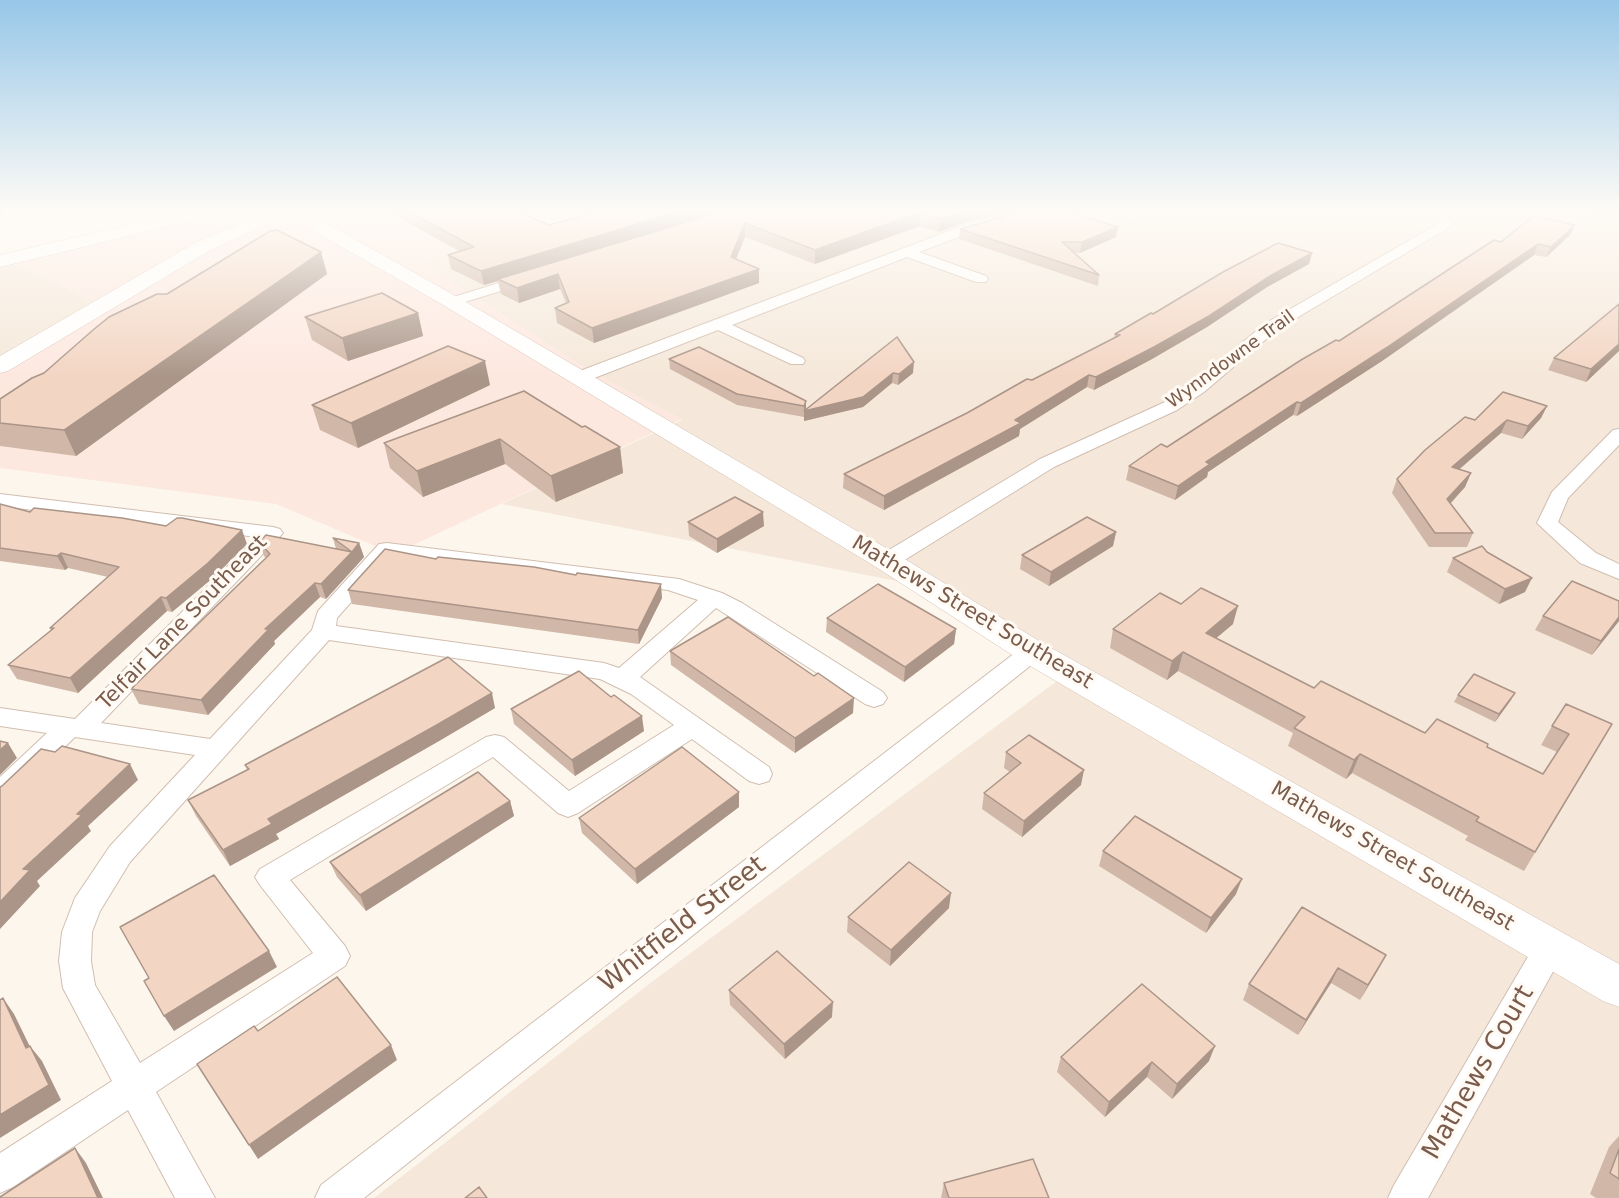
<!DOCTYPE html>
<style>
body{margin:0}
canvas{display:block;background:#fdf6ec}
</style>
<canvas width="1619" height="1198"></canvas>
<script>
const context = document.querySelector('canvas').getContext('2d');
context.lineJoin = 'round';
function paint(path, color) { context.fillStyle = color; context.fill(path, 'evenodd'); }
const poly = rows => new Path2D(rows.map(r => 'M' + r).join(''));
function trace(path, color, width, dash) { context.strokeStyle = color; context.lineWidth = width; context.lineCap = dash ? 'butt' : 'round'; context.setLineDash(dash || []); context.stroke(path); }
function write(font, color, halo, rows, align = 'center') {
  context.font = font + ' "DejaVu Sans",sans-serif'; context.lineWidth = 6; context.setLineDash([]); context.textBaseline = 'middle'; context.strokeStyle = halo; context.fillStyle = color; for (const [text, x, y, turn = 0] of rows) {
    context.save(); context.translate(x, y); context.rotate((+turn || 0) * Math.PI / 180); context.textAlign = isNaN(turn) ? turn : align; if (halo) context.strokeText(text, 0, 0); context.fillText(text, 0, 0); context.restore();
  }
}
const residential = poly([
 [608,210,1619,210,1619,1198,374,1198,653,981,1080,664,948,591,502,504,682,420,588,370,421,262],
 [9,261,100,304,0,364,0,263]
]);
const commercial = poly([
 [191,210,608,210,422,262,588,370,682,419,394,554,276,504,0,468,0,364,100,304,9,261]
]);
const stream = poly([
 [1388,210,1482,210,1479,212,1391,212,1388,210],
 [1500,210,1619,212,1619,216,1503,212,1500,210]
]);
const street = poly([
 [1024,210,1044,210,1042,213,980,229,919,252,986,276,988,279,986,282,976,282,907,257,732,325,803,358,805,361,803,364,791,364,718,330,584,382,578,383,570,378,572,374,970,223,1024,210],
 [1107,210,1123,210,1135,217,1129,221,1107,210],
 [1448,218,1454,222,1453,225,1278,329,1204,392,1177,410,1054,467,895,566,887,567,879,566,876,561,879,556,1040,459,1165,402,1192,384,1266,323,1448,218],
 [528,274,533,275,535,278,533,281,452,306,445,302,447,299,528,274],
 [1619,429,1619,445,1568,498,1558,522,1596,553,1619,564,1619,579,1580,563,1537,523,1552,492,1613,430,1619,429],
 [0,494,273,527,280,529,283,533,101,723,210,739,312,630,318,611,379,544,387,543,679,579,722,593,742,603,883,692,887,698,883,704,874,707,865,704,716,608,640,677,769,767,772,774,769,781,759,784,749,781,692,739,578,813,568,817,558,813,493,757,290,880,345,946,350,956,345,966,156,1092,215,1198,175,1198,128,1110,13,1187,0,1193,0,1153,112,1081,63,988,59,961,62,932,75,898,110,846,195,755,75,737,10,800,0,803,0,777,47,733,0,726,0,708,75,719,257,537,0,506,0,494],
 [392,556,668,590,698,600,619,668,604,663,336,626,337,618,392,556],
 [329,640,600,679,631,694,674,725,569,791,504,737,495,735,486,737,260,869,255,877,260,885,313,953,140,1063,95,985,91,961,92,932,100,911,130,862,329,640],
 [1032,644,1040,646,1044,652,1040,658,364,1198,315,1198,321,1185,1024,646,1032,644],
 [1550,935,1561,938,1566,948,1428,1198,1388,1198,1394,1185,1539,938,1550,935]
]);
const secondary = poly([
 [192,210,222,210,219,214,0,267,0,255,192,210],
 [293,210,312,210,326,223,459,298,898,555,1044,644,1619,964,1619,1007,1603,1001,1020,660,876,567,445,306,314,231,293,210],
 [265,213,271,214,274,218,271,222,209,251,8,371,0,373,0,356,195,243,265,213]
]);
const wall = poly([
 [385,210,516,210,549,225,603,210,1016,210,969,221,939,232,920,226,815,264,745,237,736,259,759,283,594,343,557,323,555,308,566,303,560,289,519,303,501,294,498,281,484,285,451,269,448,255,459,251],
 [1575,225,1570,235,1546,257,1534,255,1382,361,1297,416,1293,415,1208,472,1207,477,1175,500,1126,480,1129,466,1167,447,1339,341],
 [960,229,1116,237,1080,253,1074,253,1099,275,1098,286,959,239],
 [321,252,327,274,76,456,0,446,0,399,44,373,167,294],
 [1309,264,1267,287,1207,327,1152,359,1094,390,1087,387,1020,429,1019,436,884,510,843,488,844,474,1032,380,1114,338,1115,334,1153,314],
 [418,313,423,336,348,361,312,340,305,317],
 [897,337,913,373,898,385,892,383,863,407,804,421,804,417,737,405,670,369,669,359,806,401,806,409],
 [1619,351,1586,382,1548,370,1554,358],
 [490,385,358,448,320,430,312,405],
 [1547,406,1541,418,1522,439,1501,433,1459,469,1471,473,1465,487,1450,503,1473,533,1467,547,1429,547,1392,493,1397,479,1475,420],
 [582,427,620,447,623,473,556,502,505,464,423,497,390,468,384,443],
 [0,504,30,512,247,544,214,577,172,612,167,611,78,693,17,679,8,665,51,631,50,628,108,577,68,568,65,570,0,561],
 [688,522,764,526,717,553,689,536],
 [1116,532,1113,546,1049,586,1020,569,1022,555],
 [333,538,359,543,364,557,326,599,320,597,274,641,275,644,208,715,139,704,131,689,266,558,264,556,259,542,336,549],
 [1487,552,1525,592,1499,604,1447,572,1453,558],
 [436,559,662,598,639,644,352,604,348,590],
 [1181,604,1233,624,1216,638,1314,688,1425,733,1488,744,1487,747,1543,774,1557,752,1541,745,1552,726,1612,724,1524,871,1465,840,1468,836,1352,773,1346,779,1288,746,1293,733,1178,671,1167,680,1110,648,1113,629],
 [1543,616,1619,621,1592,655,1535,630],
 [827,618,956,629,954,644,904,682,826,632],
 [670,651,814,676,853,713,795,753,671,665],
 [1458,695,1511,700,1495,722,1454,702],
 [495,708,439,741,276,834,279,839,230,866,196,816,188,800,247,770,245,765],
 [511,709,644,731,575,776,514,724],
 [1006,752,1081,785,1022,837,982,809,984,793,1010,772,1004,768],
 [510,801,514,816,366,911,337,877,330,862],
 [739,807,637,884,582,833,579,818],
 [1103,851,1236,894,1206,933,1099,866],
 [949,908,890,966,847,932,848,917],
 [1386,955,1360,1000,1331,983,1298,1035,1243,1000,1249,984],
 [729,990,832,1017,785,1059,730,1005],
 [1061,1057,1209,1061,1172,1099,1147,1077,1105,1117,1057,1072],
 [1619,1136,1619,1198,1596,1198,1590,1194,1609,1147],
 [944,1183,1049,1198,941,1198]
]);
const shadedWall = poly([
 [0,210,2,210,5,215,0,216],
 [684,210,729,210,498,279,498,281,484,285,481,271],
 [965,210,1016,210,969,221,939,232,940,219],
 [920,212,920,226,815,264,815,250],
 [745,223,745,237,731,271,731,257],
 [1575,225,1570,235,1546,257,1551,247],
 [1118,227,1116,237,1080,253,1082,242],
 [1538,244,1534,255,1382,361,1297,416,1301,403],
 [321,252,327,274,76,456,64,430],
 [1312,253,1309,264,1267,287,1207,327,1152,359,1094,390,1096,377,1270,276],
 [759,269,759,283,594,343,592,328],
 [558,274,560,289,519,303,517,288],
 [418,313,423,336,348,361,342,338],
 [1619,344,1619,351,1586,382,1591,369],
 [485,361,490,385,358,448,351,423],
 [914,362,913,373,898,385,899,374],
 [893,373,892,383,863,407,804,421,804,406,806,401,806,410],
 [1089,375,1087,387,1020,429,1019,436,884,510,884,496,1015,420],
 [1297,402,1293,415,1208,472,1207,477,1175,500,1178,486,1206,462],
 [1547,406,1541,418,1522,439,1528,426],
 [1507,420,1501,433,1447,480,1452,467],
 [500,439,505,464,423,497,417,471],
 [620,447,623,473,556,502,551,476],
 [1471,473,1465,487,1442,513,1447,499],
 [763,512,764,526,717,553,717,539],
 [242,530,247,544,214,577,172,612,166,598],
 [1116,532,1113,546,1049,586,1051,572],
 [359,543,364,557,356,566,352,552],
 [352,552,356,566,326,599,321,584],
 [61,553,68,568,65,570,57,556],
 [1532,578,1525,592,1499,604,1505,589],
 [315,583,320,597,274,641,275,644,208,715,201,700,265,629],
 [661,584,662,598,639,644,638,630],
 [161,597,167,611,78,693,70,678],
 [1238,606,1233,624,1201,651,1206,633],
 [1619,617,1619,621,1592,655,1601,641],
 [956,629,954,644,904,682,905,667],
 [1183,652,1178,671,1167,680,1172,661],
 [492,693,495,708,439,741,276,834,279,839,230,866,223,850,268,819],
 [1515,693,1511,700,1495,722,1499,714],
 [854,698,853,713,795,753,795,738],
 [642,716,644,731,575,776,572,760],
 [8,743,17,758,0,775,0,750],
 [1360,754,1352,773,1346,779,1354,760],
 [130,764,138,780,88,826,91,831,37,881,40,886,0,929,0,902,23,869,77,814],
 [1084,770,1081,785,1022,837,1024,821],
 [739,792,739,807,637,884,635,869],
 [510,801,514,816,366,911,360,895],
 [1242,879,1236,894,1206,933,1211,918],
 [951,893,949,908,890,966,891,950],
 [269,951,277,967,174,1031,164,1016],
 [1386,955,1378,970,1360,1000,1368,985],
 [1338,968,1331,983,1298,1035,1306,1020],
 [3,998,14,1014,38,1063,26,1048],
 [833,1002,832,1017,785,1059,784,1044],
 [391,1045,397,1060,258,1159,249,1145],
 [30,1046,42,1061,61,1100,0,1138,0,1115],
 [1215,1046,1209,1061,1172,1099,1177,1084],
 [1152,1062,1147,1077,1105,1117,1109,1102],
 [75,1148,86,1163,103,1198,98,1198]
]);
const building = poly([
 [406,210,516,210,549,225,603,210,684,210,481,271,448,255,474,247,406,210],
 [726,210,965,210,940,219,920,212,815,250,745,223,731,257,759,269,592,328,555,308,569,302,558,274,517,288,498,279,726,210],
 [1026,210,1062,210,1118,227,1082,242,1062,242,1099,275,960,229,1026,210],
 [1533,216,1575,225,1551,247,1538,244,1386,348,1301,403,1297,402,1206,462,1210,464,1178,486,1129,466,1161,444,1167,447,1301,360,1336,340,1339,341,1494,240,1501,242,1533,216],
 [277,230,321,252,64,430,0,423,0,399,32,378,44,373,93,330,109,317,157,294,167,294,270,231,277,230],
 [1278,243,1312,253,1270,276,1209,316,1154,347,1096,377,1089,375,1015,420,1021,423,884,496,844,474,967,413,1027,379,1032,380,1120,335,1115,334,1151,313,1153,314,1223,272,1278,243],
 [382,293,418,313,342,338,305,317,382,293],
 [1619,304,1619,344,1591,369,1554,358,1619,304],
 [897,337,914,362,899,374,893,373,863,397,804,411,897,337],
 [448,346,485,361,351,423,312,405,448,346],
 [699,347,806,401,804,406,737,394,669,359,699,347],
 [524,391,582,427,585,426,620,447,551,476,500,439,417,471,384,443,524,391],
 [1503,392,1547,406,1528,426,1507,420,1452,467,1471,473,1447,499,1473,533,1435,533,1397,479,1425,450,1465,417,1475,420,1503,392],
 [735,497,763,512,717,539,688,522,735,497],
 [0,504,30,512,34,508,122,518,166,526,177,518,182,518,242,530,208,563,166,598,161,597,70,678,8,665,54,628,50,628,119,567,61,553,57,556,0,548,0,504],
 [1087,517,1116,532,1051,572,1022,555,1087,517],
 [266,535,352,552,321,584,315,583,265,629,269,629,201,700,131,689,270,554,259,542,266,535],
 [333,538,359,543,352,552,333,538],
 [1482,546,1487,552,1532,578,1505,589,1453,558,1482,546],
 [385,549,436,559,438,557,534,567,576,575,577,573,661,584,638,630,348,590,385,549],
 [1572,581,1619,601,1619,617,1601,641,1543,616,1572,581],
 [878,584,956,629,905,667,827,618,878,584],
 [1201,588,1238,606,1206,633,1314,688,1321,681,1425,733,1437,719,1488,744,1487,747,1543,774,1569,734,1552,726,1566,704,1612,724,1535,852,1476,821,1479,817,1360,754,1354,760,1294,728,1305,717,1183,652,1172,661,1113,629,1160,593,1181,604,1201,588],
 [728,617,814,676,818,673,854,698,795,738,670,651,728,617],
 [448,657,492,693,435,726,268,819,272,824,223,850,188,800,249,769,245,765,448,657],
 [579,671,611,697,614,695,642,716,572,760,511,709,579,671],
 [1474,674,1515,693,1499,714,1458,695,1474,674],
 [1029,735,1084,770,1024,821,984,793,1021,763,1006,752,1029,735],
 [0,741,8,743,0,750,0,741],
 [62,746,130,764,77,814,82,815,23,869,30,870,0,902,0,787,2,786,41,749,55,752,62,746],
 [682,747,739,792,635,869,579,818,682,747],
 [478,772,510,801,360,895,330,862,478,772],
 [1135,816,1242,879,1211,918,1103,851,1135,816],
 [909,862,951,893,891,950,848,917,909,862],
 [214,875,269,951,164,1016,144,981,149,978,120,927,214,875],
 [1302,907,1386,955,1368,985,1338,968,1306,1020,1249,984,1302,907],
 [777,951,833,1002,784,1044,729,990,777,951],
 [337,977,391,1045,249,1145,197,1064,254,1026,258,1031,337,977],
 [1142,984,1215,1046,1177,1084,1152,1062,1109,1102,1061,1057,1142,984],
 [3,998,26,1048,30,1046,49,1085,0,1115,0,1000,3,998],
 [75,1148,98,1198,0,1198,0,1197,75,1148],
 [1619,1149,1619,1179,1610,1173,1619,1149],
 [1033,1159,1049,1198,949,1198,944,1183,1033,1159],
 [479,1187,487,1198,465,1198,479,1187]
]);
const farStreetnames = [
 ["Wynndowne Trail",1231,360,-36]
];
const streetNames = [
 ["Mathews Street Southeast",972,613,31],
 ["Telfair Lane Southeast",183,623,-46],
 ["Mathews Street Southeast",1392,857,30]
];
const nearStreetnames = [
 ["Whitfield Street",683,925,-38],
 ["Mathews Court",1479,1073,-60]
];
paint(residential, '#f5e8da');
paint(commercial, '#fde8e0');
paint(stream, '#a5d3da');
trace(street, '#d1beb0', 2);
trace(secondary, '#d6c0b0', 1);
paint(street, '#fff');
paint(secondary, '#fff');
paint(wall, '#d1b7a8');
paint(shadedWall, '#aa9588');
paint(building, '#f3d5c3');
trace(building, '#aa9588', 1.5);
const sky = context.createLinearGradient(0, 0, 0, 377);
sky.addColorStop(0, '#97c7e8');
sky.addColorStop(0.56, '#fefbf6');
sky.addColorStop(1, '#fefbf600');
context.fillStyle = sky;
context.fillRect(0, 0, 1619, 377);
write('18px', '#7a5c4d', '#fffaf3', farStreetnames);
write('21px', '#7a5c4d', '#fffaf3', streetNames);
write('26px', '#7a5c4d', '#fffaf3', nearStreetnames);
</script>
